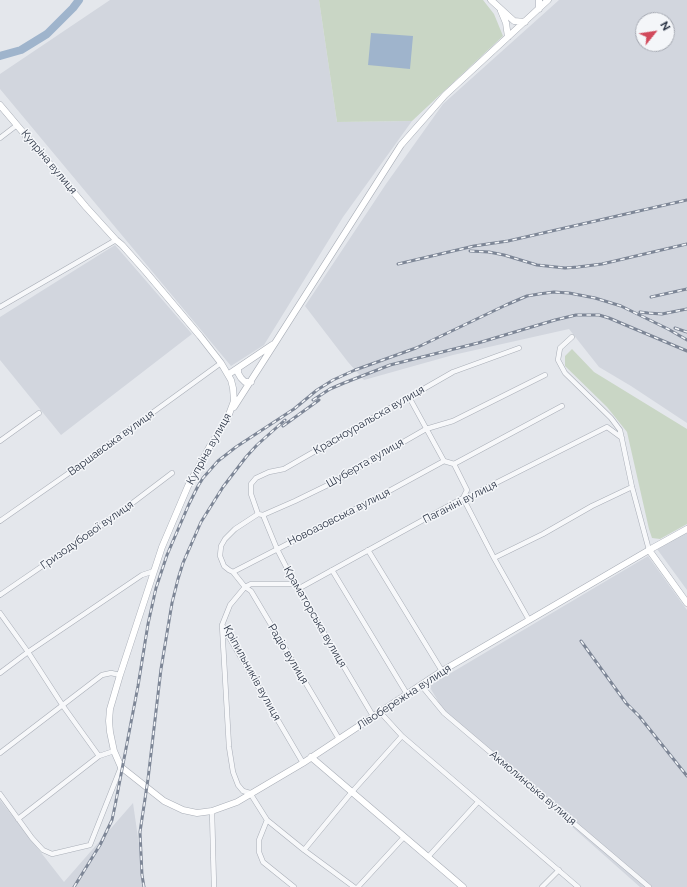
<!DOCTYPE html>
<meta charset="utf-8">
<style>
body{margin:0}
#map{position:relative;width:687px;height:887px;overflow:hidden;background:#e4e7ec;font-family:Raleway,sans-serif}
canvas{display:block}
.north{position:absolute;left:635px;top:12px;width:40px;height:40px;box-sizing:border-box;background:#f4f6f9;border:1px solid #a4a8b1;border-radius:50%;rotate:60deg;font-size:11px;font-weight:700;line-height:16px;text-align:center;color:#2b3445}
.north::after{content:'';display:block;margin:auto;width:14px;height:18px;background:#d1495b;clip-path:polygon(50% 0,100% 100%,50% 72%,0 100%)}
</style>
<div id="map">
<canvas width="687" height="887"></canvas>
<div class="north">N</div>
</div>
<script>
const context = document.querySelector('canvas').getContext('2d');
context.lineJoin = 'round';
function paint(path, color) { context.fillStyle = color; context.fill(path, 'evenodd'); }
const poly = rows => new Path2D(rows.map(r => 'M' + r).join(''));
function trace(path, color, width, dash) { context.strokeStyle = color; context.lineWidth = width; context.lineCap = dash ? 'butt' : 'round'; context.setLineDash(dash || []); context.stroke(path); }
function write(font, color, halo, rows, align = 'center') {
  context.font = font + ' Raleway,sans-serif'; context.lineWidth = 3; context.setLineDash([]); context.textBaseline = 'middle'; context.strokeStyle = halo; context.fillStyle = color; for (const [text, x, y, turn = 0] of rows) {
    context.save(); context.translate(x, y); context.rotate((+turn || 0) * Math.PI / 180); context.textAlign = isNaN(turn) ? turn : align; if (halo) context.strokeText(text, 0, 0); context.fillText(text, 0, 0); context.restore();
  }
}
const built = poly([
 [110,0,319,0,337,122,412,121,343,217,264,345,231,366,0,89,0,74],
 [559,0,687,0,687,423,631,386,599,367,569,329,453,355,364,380,348,362,305,306,386,184,443,104],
 [643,20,667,20,667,44,643,44],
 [115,245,192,334,61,435,0,360,0,317],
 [687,532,687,590,657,549],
 [648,556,687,610,687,887,640,887,447,716,429,686],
 [0,800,64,882,133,803,145,887,0,887]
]);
const green = poly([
 [319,0,483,0,494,14,503,36,412,121,337,122],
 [572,349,594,372,687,429,687,524,660,539,652,538,649,529,627,432,607,407,565,366,565,356]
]);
const water = poly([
 [371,33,413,36,410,69,368,65]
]);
const river = poly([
 [0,56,21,50,47,34,73,8,79,0]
]);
const street = poly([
 [0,138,17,125],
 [0,307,116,240],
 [572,337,560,348,558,360,565,373,611,418,620,430,632,487,649,550],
 [409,397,444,461,454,464,467,490,463,498,494,558,529,620],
 [0,441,39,413],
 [454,464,562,406],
 [258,514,251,494,251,484,256,478,269,472,284,469,453,372,519,348],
 [263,515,277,549,295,584,373,716],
 [0,521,79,466,221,363],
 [368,550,442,671],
 [494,558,543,534,592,506,632,487],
 [332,570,407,694],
 [233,572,367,503,444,461],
 [295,584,251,584,245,587,230,605,222,625,303,763],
 [298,589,463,498,474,494,607,427,622,438],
 [0,595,114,517,172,473],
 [0,613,28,652,63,706,99,756],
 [222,625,229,747,233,772,238,785,243,791,250,793,267,820,304,850,354,887],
 [0,673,28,652,142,575,154,571],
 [421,685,444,713,649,887],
 [380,712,402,736,578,887],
 [339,739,251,591,245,587,233,572,229,570,224,566,220,556,221,546,225,539,235,529,258,514,263,515,295,501,332,483,426,429,453,421,545,375],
 [0,753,102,675,111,673,120,675],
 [0,794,32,838,43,850,52,854,90,845,121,767],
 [212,811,214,887],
 [18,819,99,756,114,751],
 [267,820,259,840,259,852,263,862,294,887],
 [304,850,351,793,402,736],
 [428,857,478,802],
 [358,887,404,837],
 [542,887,559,870]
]);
const secondary = poly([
 [491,0,514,21,525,22],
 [539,9,539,0],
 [501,11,506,23,508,37],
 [0,105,86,207,116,240,122,245,146,272,200,336,221,363,231,380,233,388,234,401,228,417,210,446,188,486,162,547,120,675,110,709,109,721,110,732,114,751,121,767,164,801,183,810,197,813,212,811,237,802,303,763,442,671,649,550,687,529],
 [238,368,238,373,241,378,245,382,251,382],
 [229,374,272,345],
 [234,407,275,343,401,145,445,95,548,0],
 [649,550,687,603],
 [311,757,463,887]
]);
const rail = poly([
 [470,251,489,252,504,255,537,265,565,268,578,267,602,264,687,244],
 [398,264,474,246,508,241,687,200],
 [651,297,687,289],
 [640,312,648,313,662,314,687,309],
 [675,328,687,332],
 [313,400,330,389,344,383,390,365,478,343,555,320,576,315,599,315,609,318,687,351],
 [283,426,319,400],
 [581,641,626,703,639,716,687,776],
 [74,887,100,845,112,820,115,806,138,686,148,624,156,588,167,555,189,504,198,486,203,478,218,461,236,447,294,409,317,390,333,380,355,370,416,348,506,305,527,296,539,294,554,292,569,293,595,298,621,306,668,329,687,340],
 [144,887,142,875,140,832,148,779,161,669,172,603,178,579,183,563,201,522,223,487,246,457,257,445,285,420]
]);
const streetNames = [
 ["Купріна вулиця",49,162,50],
 ["Красноуральска вулиця",369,420,-30],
 ["Варшавська вулиця",111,443,-36],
 ["Купріна вулиця",209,449,-61],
 ["Шуберта вулиця",365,463,-30],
 ["Паганіні вулиця",460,502,-27],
 ["Новоазовська вулиця",339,517,-27],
 ["Гризодубової вулиця",87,535,-35],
 ["Краматорська вулиця",315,617,60],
 ["Радіо вулиця",288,654,59],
 ["Кріпильників вулиця",252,673,61],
 ["Лівобережна вулиця",404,697,-33],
 ["Акмолинська вулиця",533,788,40]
];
paint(built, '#d2d6de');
paint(green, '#c9d6c5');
paint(water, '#9fb4cc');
trace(river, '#9fb4cc', 8);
trace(street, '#a9aeb7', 5.5);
trace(secondary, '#a9aeb7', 7);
trace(street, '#f7f8fa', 4.5);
trace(secondary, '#fff', 6);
trace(rail, '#7d8696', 3);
trace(rail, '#f4f6f9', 1.5, [4.5]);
write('11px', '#2b3445', '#f4f6f9', streetNames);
</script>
